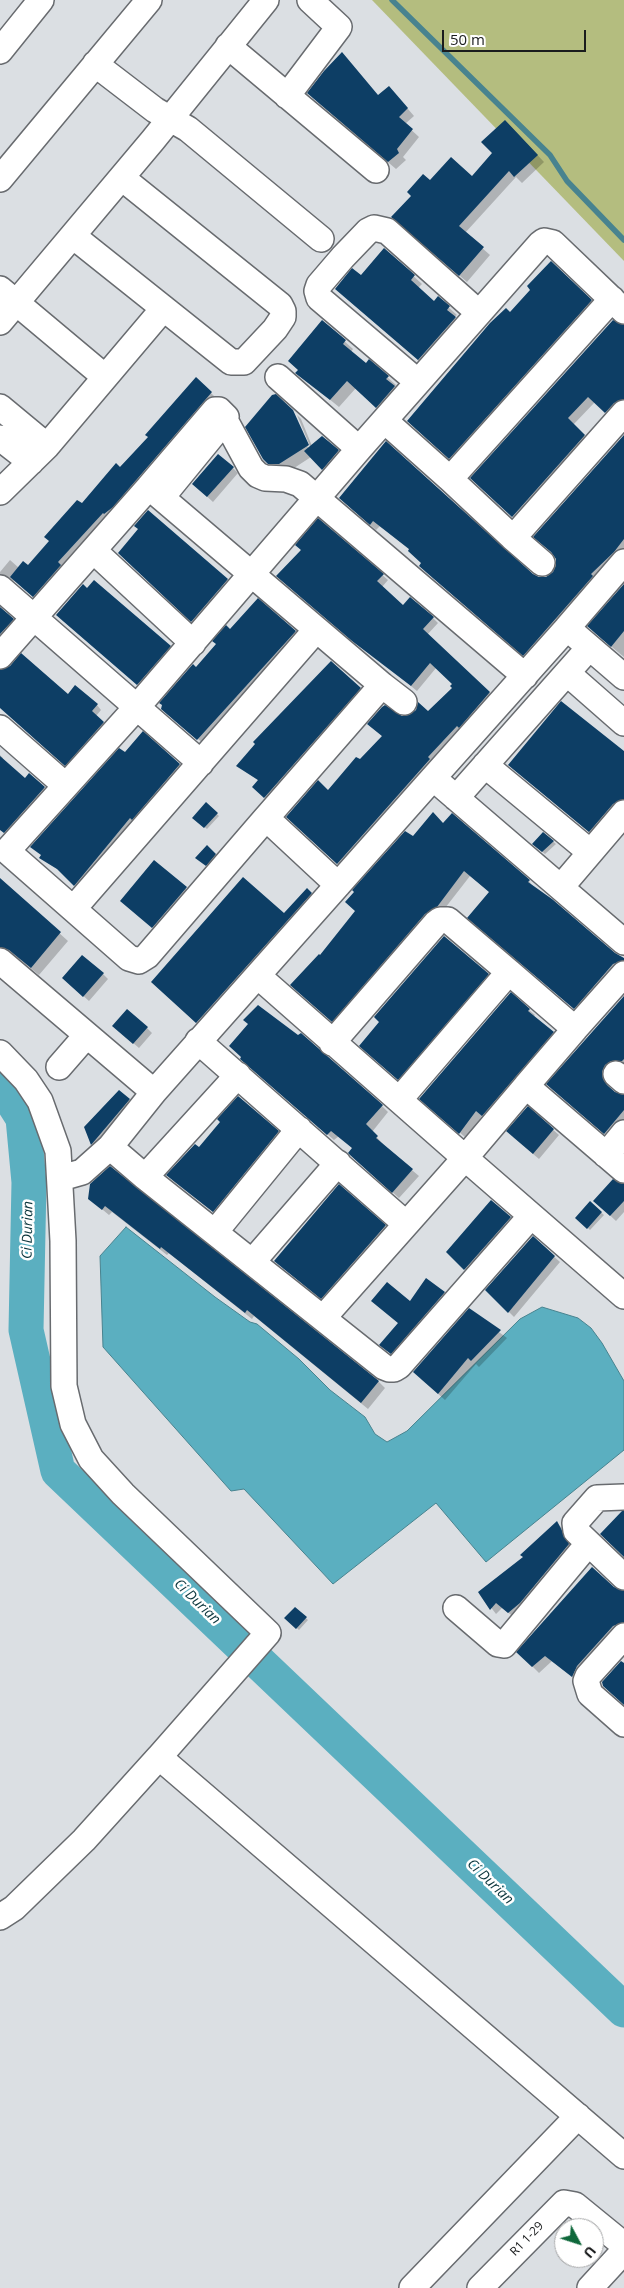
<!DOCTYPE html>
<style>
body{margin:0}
#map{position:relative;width:624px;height:2288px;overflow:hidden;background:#dbdfe3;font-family:"Open Sans",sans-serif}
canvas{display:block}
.north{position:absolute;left:554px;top:2218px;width:50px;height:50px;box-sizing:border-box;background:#fff;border:1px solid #a3a4a5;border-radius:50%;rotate:130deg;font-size:14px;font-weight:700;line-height:20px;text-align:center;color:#1a1c1d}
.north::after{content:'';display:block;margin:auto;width:18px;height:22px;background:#0f683b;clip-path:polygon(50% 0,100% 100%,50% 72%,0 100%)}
.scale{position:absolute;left:442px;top:30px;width:144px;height:22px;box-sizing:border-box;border:2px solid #1a1c1d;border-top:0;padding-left:6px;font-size:15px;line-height:18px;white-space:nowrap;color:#1a1c1d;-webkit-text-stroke:4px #fff;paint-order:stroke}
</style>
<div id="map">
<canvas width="624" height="2288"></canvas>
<div class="north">U</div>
<div class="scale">50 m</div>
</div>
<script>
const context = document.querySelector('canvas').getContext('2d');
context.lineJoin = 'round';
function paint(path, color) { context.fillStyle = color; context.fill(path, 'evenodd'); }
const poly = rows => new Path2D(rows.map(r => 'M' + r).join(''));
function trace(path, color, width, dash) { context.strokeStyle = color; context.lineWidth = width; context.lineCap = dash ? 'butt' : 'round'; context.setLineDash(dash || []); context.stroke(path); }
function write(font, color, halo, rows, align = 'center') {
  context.font = font + ' "Open Sans",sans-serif'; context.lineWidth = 5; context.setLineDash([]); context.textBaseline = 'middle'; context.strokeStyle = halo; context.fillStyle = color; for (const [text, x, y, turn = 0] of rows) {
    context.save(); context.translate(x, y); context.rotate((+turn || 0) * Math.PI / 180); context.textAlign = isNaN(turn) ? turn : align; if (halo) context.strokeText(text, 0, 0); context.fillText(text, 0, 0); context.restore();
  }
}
const green = poly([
 [372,0,624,0,624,261]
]);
const water = poly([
 [126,1227,215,1297,250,1322,257,1324,299,1359,330,1390,365,1417,375,1434,387,1442,407,1431,520,1319,542,1307,578,1318,591,1328,602,1343,624,1381,624,1450,486,1562,436,1503,333,1584,244,1489,231,1491,103,1347,100,1256,126,1227]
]);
const shadow = poly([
 [396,95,414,116,405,124,419,137,403,157,406,160,396,169,316,101],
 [512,128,544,162,522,183,516,177,465,233,490,255,467,282,400,224,430,182,472,177,494,153],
 [384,249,422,284,418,288,434,302,438,298,457,315,454,317,463,326,426,367,344,296],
 [551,263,596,306,455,463,414,426,532,290],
 [322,321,353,349,351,352,366,365,369,361,396,385,394,387,402,395,384,415,356,388,339,407,297,373],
 [624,327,624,407,612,418,595,402,573,425,590,442,519,523,472,478],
 [196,378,217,399,39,602,16,582,10,579,3,580,0,576,0,572,10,560,19,568,28,567,82,505,150,437],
 [292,411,310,452,312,451,297,415,301,419,312,446,322,437,343,456,328,475,311,457,288,472,272,467,264,459],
 [624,437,624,553,530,661,426,572,423,563,410,550,380,526,376,530,347,504,540,578,548,578,553,574],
 [233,468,238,473,213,502,199,489],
 [148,512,233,585,197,626,124,558],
 [318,520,388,580,382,587,403,606,433,618,438,623,427,635,495,698,343,869,293,822,328,792,383,737,368,724,428,712,454,688,454,684,436,668,417,691,283,581],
 [624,586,624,657,595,633],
 [0,609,17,624,0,646],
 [62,620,170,646,175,652,143,689],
 [230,631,295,632,300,637,204,744,168,714,196,669],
 [0,671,97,705,101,710,96,716,108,727,70,769,0,702],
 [360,689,364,693,269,801,254,787,259,781,238,766],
 [143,733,183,768,78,888,62,872,40,858],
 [624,753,624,810,597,839,509,765],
 [0,755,3,758,2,760,25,780,29,774,49,793,9,837,0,829],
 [206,804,219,816,207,829,194,818],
 [452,815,529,881,534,888,624,960,624,966,580,1013,474,923,490,892,470,876,442,912,338,1026,297,990,413,838,443,825],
 [543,833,556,844,545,854,533,844],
 [207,847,218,857,209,867,199,860],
 [154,862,190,892,156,930,125,904],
 [6,885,68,941,39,975,18,958,0,954,0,892],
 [307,890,321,904,206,1032,162,991,284,915],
 [103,974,108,979,89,1001,69,983],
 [488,974,493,980,404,1084,366,1051,381,1022],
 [624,998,624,1066,608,1077,608,1086,615,1094,624,1096,624,1123,610,1139,554,1090],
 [529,1010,535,1015,533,1017,558,1039,488,1120,482,1116,466,1138,427,1104],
 [147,1028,152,1033,139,1048,119,1031],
 [248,1065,382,1106,388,1112,372,1132,383,1144,382,1145,419,1176,399,1198,358,1161,353,1148,339,1136,334,1140],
 [129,1100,137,1108,100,1151,92,1144,85,1128],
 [528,1108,559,1135,539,1159,513,1137],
 [278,1132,283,1137,218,1216,172,1180,199,1149],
 [110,1168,379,1382,385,1388,368,1409,254,1316,252,1319,169,1253,167,1255,112,1212,109,1215,97,1205],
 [624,1185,624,1212,616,1221,600,1206],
 [339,1186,392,1233,328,1304,276,1261],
 [590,1203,604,1215,590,1230,577,1217],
 [510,1218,515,1223,470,1274,448,1252],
 [533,1238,560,1262,514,1317,487,1290],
 [426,1280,450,1298,396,1358,386,1350,399,1324,378,1306,410,1303],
 [469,1310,507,1338,479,1367,476,1364,445,1400,421,1379],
 [557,1523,562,1528,574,1550,514,1617,502,1608,496,1614,480,1593,525,1558],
 [620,1592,624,1592,624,1630,579,1682,552,1661,539,1673,518,1652],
 [295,1608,308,1620,299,1630,286,1618]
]);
const stream = poly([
 [392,0,550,155,567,181,624,240]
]);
const river = poly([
 [0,1082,23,1118,29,1182,26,1330,58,1471,624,2010]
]);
const building = poly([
 [342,52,378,95,389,86,408,108,399,117,413,129,397,149,399,153,388,162,307,93,324,71],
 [505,120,538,155,514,177,509,171,459,226,484,247,459,276,391,217,411,196,407,192,423,174,430,180,451,157,472,176,492,153,481,142],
 [384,248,415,275,411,280,434,301,438,296,450,306,447,310,456,317,418,360,335,289,352,268,361,275],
 [551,261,592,300,449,459,407,421,490,323,506,308,510,312,530,290,527,286],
 [322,320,346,340,343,344,366,363,369,359,389,376,386,379,395,386,376,408,347,381,330,400,295,373,298,370,288,361],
 [613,320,624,325,624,399,614,403,605,413,588,397,568,418,585,435,512,517,470,478],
 [196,377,212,392,113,507,104,514,103,513,58,562,61,565,33,597,10,577,23,561,28,565,49,541,44,537,77,500,82,503,116,463,120,467,148,437,145,435],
 [276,394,293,410,309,445,279,464,268,464,263,459,245,427,272,395],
 [624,435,624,539,614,552,591,574,593,576,523,656,419,566,421,563,408,551,409,549,373,521,370,525,339,498,386,441,533,574,539,577,546,577,553,572,556,565,556,559,551,552,533,537],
 [322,436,339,450,322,470,304,451],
 [218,454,234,467,207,497,192,484],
 [148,510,228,579,191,622,118,553,138,529,134,526],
 [318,518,384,574,377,581,403,605,410,597,434,617,423,629,490,692,459,728,457,726,428,757,430,759,337,864,286,817,318,780,328,790,356,757,360,759,382,736,367,724,382,707,385,705,402,716,409,715,416,710,418,702,428,711,452,688,450,686,452,684,430,663,411,686,352,641,276,576,301,550,295,545],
 [94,580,171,646,137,685,56,615,83,584,87,588],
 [624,584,624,631,611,647,587,626],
 [258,598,296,631,197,740,161,709,162,705,159,703,193,664,196,667,216,644,212,641,226,625,230,629],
 [0,607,14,619,0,634],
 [21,653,68,694,75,685,98,704,92,711,104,722,65,766,0,708,0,670,10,666],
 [331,661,361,688,264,798,252,787,258,780,236,766,255,744,253,742],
 [561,701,624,751,624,799,613,804,589,832,508,765],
 [143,731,180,764,132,820,130,818,74,886,57,869,39,858,41,855,30,847,119,748,125,752],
 [0,756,25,778,29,773,45,787,4,833,0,830],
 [206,802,218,813,204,828,192,818],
 [433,812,443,823,452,813,530,880,528,882,552,899,615,953,624,958,624,960,613,964,574,1009,467,918,489,892,464,871,437,907,425,914,332,1022,290,985,319,954,320,955,355,911,345,902,354,892,352,890,405,831,413,836],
 [543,832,554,841,542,852,532,844],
 [207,845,216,854,206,866,195,858],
 [154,860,187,887,152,928,120,901],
 [243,877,284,913,307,888,312,893,196,1023,151,982],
 [0,878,61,932,31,968,9,950,0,947],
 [444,936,489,974,398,1080,359,1046,379,1022,374,1017],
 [82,955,104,973,83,997,62,978],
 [511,992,530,1009,528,1011,554,1032,482,1116,476,1111,459,1134,419,1099],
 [624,996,624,1059,622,1061,611,1061,605,1065,602,1072,603,1079,607,1085,615,1092,624,1095,624,1110,604,1134,546,1084],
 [258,1005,298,1035,301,1033,383,1105,366,1124,378,1136,376,1138,413,1169,392,1193,350,1155,348,1153,352,1148,331,1131,327,1135,240,1059,241,1057,229,1046,248,1024,243,1020],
 [127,1009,148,1027,133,1044,112,1026],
 [119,1090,130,1099,91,1145,84,1127],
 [238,1096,279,1131,213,1212,166,1175,195,1144,199,1147,220,1122,217,1119],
 [528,1106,554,1129,533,1154,506,1131],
 [110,1166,379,1381,361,1403,247,1310,245,1313,161,1247,160,1249,105,1206,102,1210,88,1199,90,1184],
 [613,1179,624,1184,624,1201,610,1216,593,1201],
 [339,1184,386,1225,321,1299,274,1261],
 [491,1200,511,1217,464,1270,446,1252],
 [590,1201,602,1212,587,1229,575,1218],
 [533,1236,555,1256,508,1313,485,1290],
 [426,1278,445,1292,391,1354,379,1345,398,1323,371,1301,387,1282,410,1301],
 [469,1308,501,1330,471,1361,468,1358,438,1394,413,1372],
 [622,1511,624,1511,624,1557,600,1534],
 [557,1521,569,1544,520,1603,508,1613,496,1603,490,1610,478,1592,523,1557,520,1555],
 [592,1567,614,1587,624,1591,624,1622,613,1626,577,1666,572,1677,545,1656,532,1667,516,1652],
 [295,1607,307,1617,296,1629,284,1618],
 [621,1661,624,1663,624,1705,603,1686,602,1682]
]);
const minor = poly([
 [228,46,376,170],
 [0,51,41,0],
 [95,64,155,110,188,129,321,239],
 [287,96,339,27,310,0],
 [0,179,149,0],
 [73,236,231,362,244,362,275,329,283,317,283,311,280,305,122,178],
 [0,289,105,377],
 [0,322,153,140,266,0],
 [278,377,359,449],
 [418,382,319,298,317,291,319,285,343,257,368,231,374,228,387,231,479,313],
 [0,407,47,446],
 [225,420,251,468,258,475,265,478,286,479,300,484,525,676],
 [385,421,450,479,612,299],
 [0,438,31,462],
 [450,479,513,538,624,413],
 [149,487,215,410,219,410,226,417,225,420,162,497],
 [0,492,47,446,163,309],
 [513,538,542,563],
 [94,551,193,643],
 [0,588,201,763],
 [567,628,624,562],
 [0,656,149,487,382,685,266,818],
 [567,673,624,723],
 [382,685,404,702],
 [0,728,65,785],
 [485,765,590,852],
 [433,778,567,628,624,677],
 [456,798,589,648],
 [338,885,266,818,147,956,139,961,129,958,7,851,137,707,359,449,540,244,544,241,553,243,624,311],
 [561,887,624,813],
 [74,908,316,630],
 [0,961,154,1092],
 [509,972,575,1029,526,1086],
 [258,976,465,1158,323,1318],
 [575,1029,624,974],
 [198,1041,406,1224],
 [332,1043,436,923,440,920,448,920,509,972,399,1100],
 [0,1053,26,1080,40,1101,58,1151,63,1241,64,1386,73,1424,91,1459,123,1494,268,1633,159,1757],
 [59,1067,86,1036],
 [616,1074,624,1081],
 [606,1155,624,1133],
 [624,1170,526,1086,465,1158,624,1296],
 [145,1177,238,1075],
 [61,1178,82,1172,110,1147],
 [531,1216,399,1366,394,1369,389,1369,384,1367,145,1177,110,1147,154,1092,433,778,624,942],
 [215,1232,299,1129],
 [253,1261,338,1163],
 [624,1497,597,1498,575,1523,576,1531,624,1577],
 [456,1608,498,1644,504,1645,588,1544],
 [624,1636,588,1676,586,1681,590,1694,624,1724],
 [0,1917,14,1908,84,1840,159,1757,624,2156],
 [412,2288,578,2116],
 [480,2288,564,2203,575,2205,624,2245],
 [590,2288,624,2251]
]);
const streetNames = [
 ["R1 1-29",527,2239,-46]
];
const waterNames = [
 ["Ci Durian",28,1230,-89],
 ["Ci Durian",197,1602,44],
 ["Ci Durian",490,1882,44]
];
paint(green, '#b4bd7f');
paint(water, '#5bafc0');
trace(water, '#48838f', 1);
paint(shadow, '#0003');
trace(stream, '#48838f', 5.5);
trace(river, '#5bafc0', 35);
paint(building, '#0d3e65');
trace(minor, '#686b6f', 28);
trace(minor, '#fff', 25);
write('12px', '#1a1c1d', '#fff', streetNames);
write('italic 14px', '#0b353c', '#fff', waterNames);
</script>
